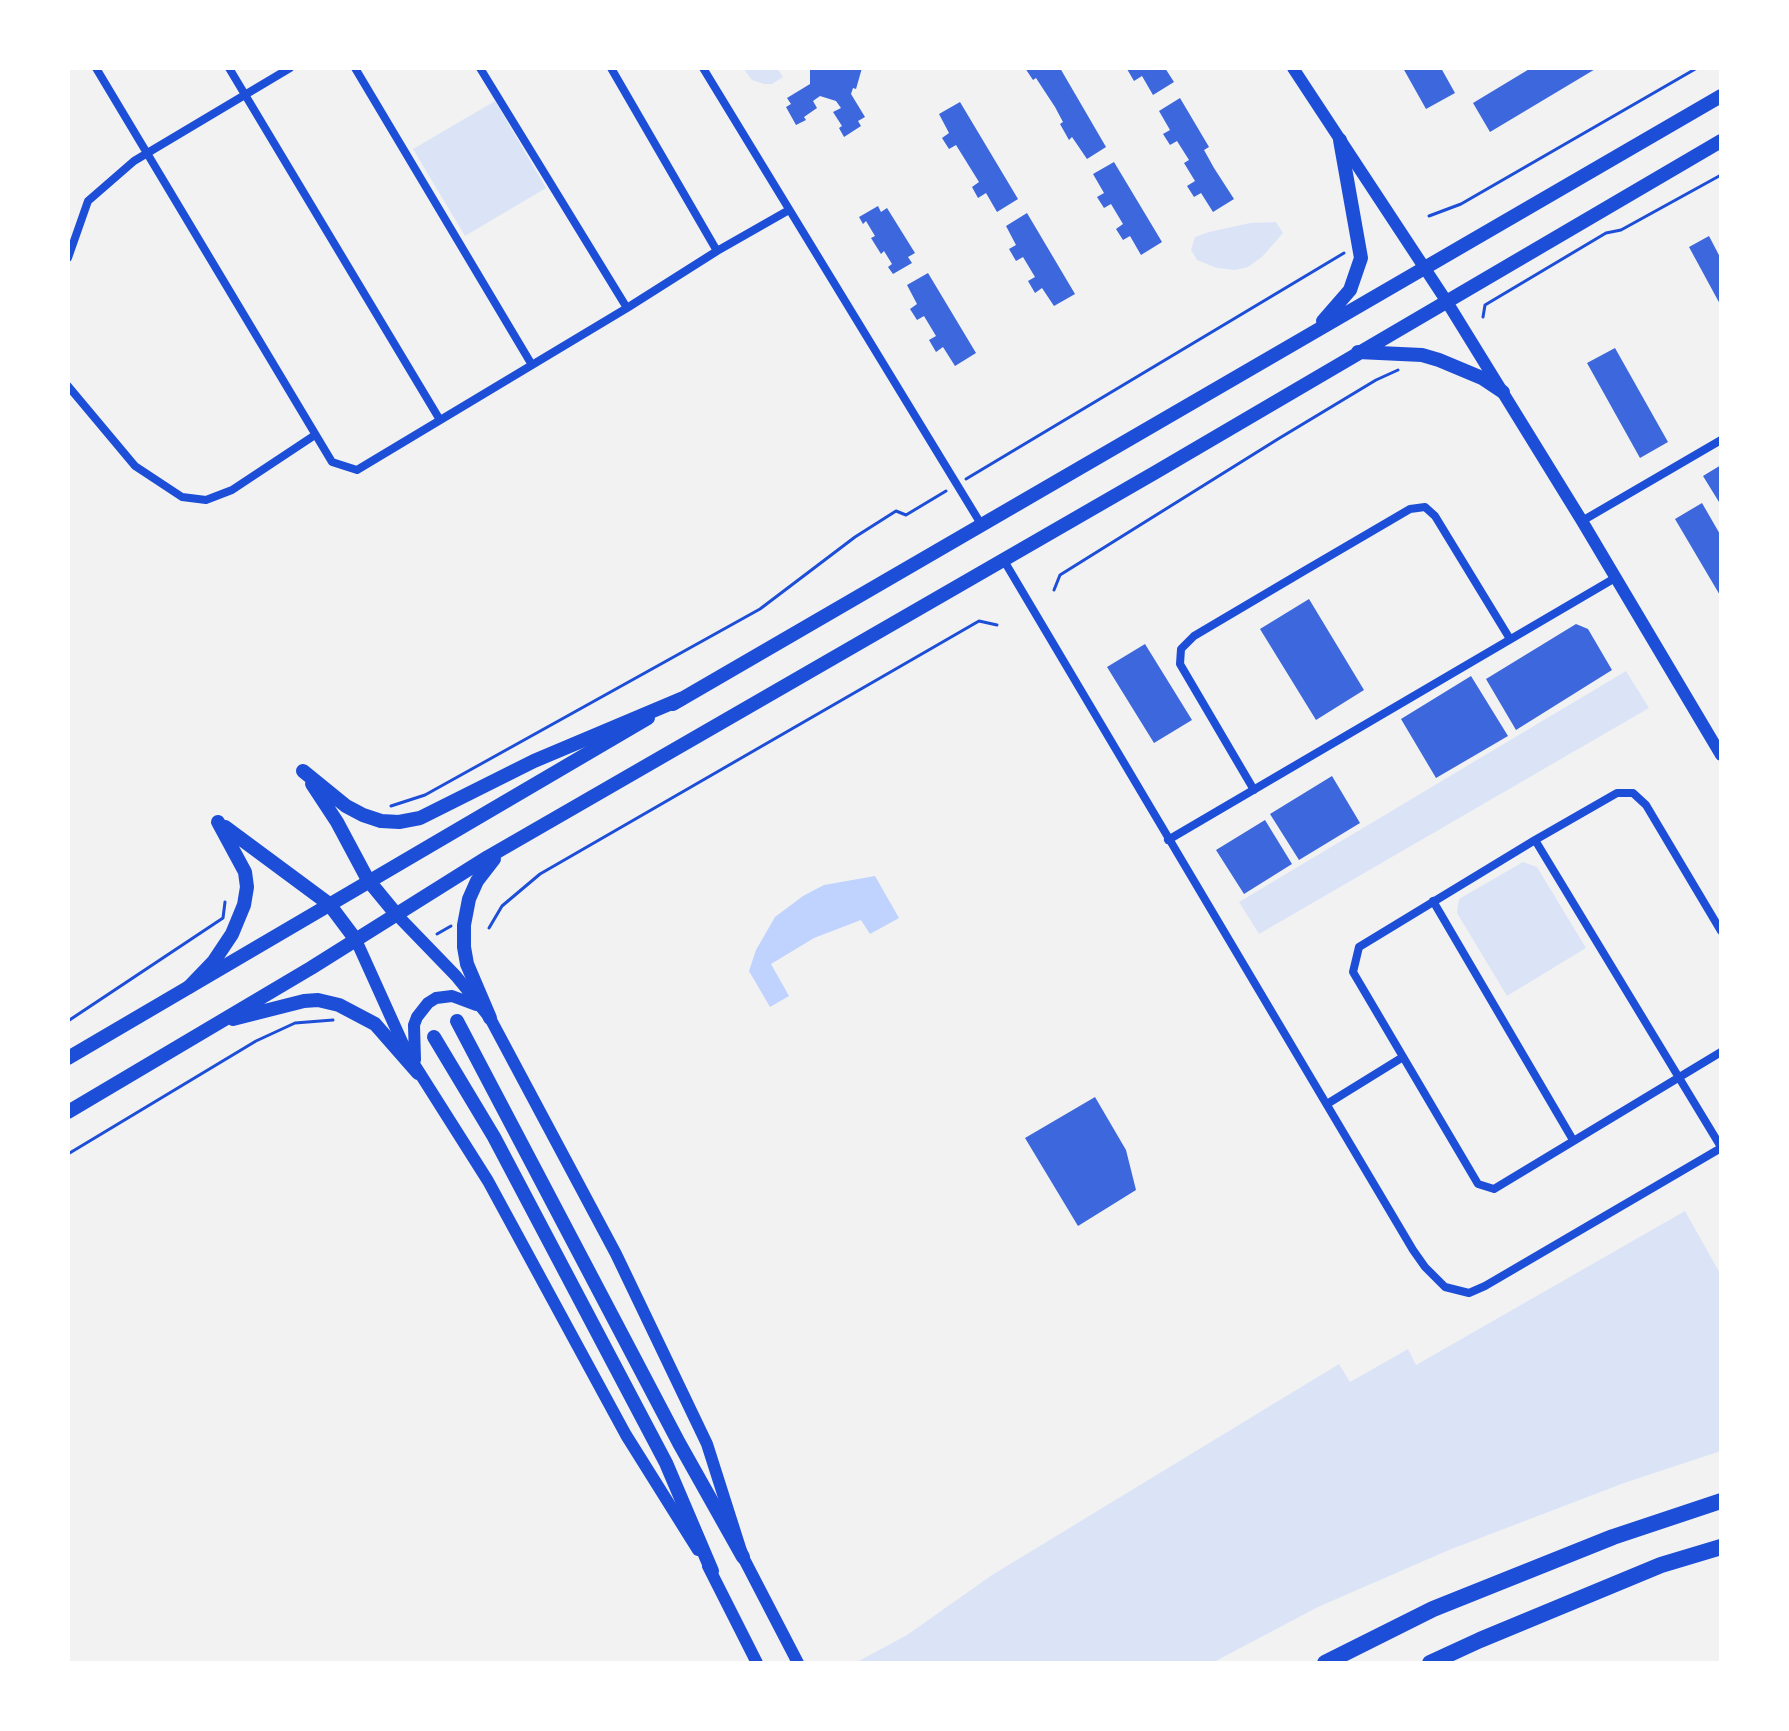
<!DOCTYPE html>
<style>
body{margin:0}
#map{position:relative;width:1789px;height:1731px;overflow:hidden;background:#f2f2f2;font-family:"Space Grotesk",sans-serif}
canvas{display:block}
.frame{position:absolute;inset:0;border:70px solid #fff;pointer-events:none}
</style>
<div id="map">
<canvas width="1789" height="1731"></canvas>
<div class="frame"></div>
</div>
<script>
const context = document.querySelector('canvas').getContext('2d');
context.lineJoin = 'round';
function paint(path, color) { context.fillStyle = color; context.fill(path, 'evenodd'); }
const poly = rows => new Path2D(rows.map(r => 'M' + r).join(''));
function trace(path, color, width, dash) { context.strokeStyle = color; context.lineWidth = width; context.lineCap = dash ? 'butt' : 'round'; context.setLineDash(dash || []); context.stroke(path); }
const green = poly([
 [743,68,777,68,783,77,772,84,764,84,752,80],
 [495,101,546,188,465,236,413,149],
 [1276,222,1283,233,1262,257,1248,267,1235,270,1217,268,1197,260,1191,250,1195,237,1209,232,1250,223],
 [1626,671,1649,708,1259,934,1239,902],
 [1523,862,1537,867,1586,948,1507,996,1457,913,1459,899],
 [1685,1211,1721,1275,1721,1451,1624,1483,1449,1550,1318,1607,1212,1663,855,1663,907,1635,992,1575,1339,1364,1350,1382,1408,1349,1416,1365]
]);
const water = poly([
 [875,876,899,918,870,934,861,920,814,938,771,964,789,996,770,1007,749,971,756,950,775,917,803,896,824,885]
]);
const building = poly([
 [810,68,862,68,856,89,853,88,851,94,865,117,858,121,861,126,844,137,839,128,842,126,833,112,841,108,836,101,820,96,813,101,817,108,804,117,806,120,796,125,786,107,791,104,787,98,810,84],
 [1025,68,1060,68,1106,147,1087,159,1072,137,1069,140,1060,124,1063,122,1055,107,1036,78,1033,80],
 [1129,68,1165,68,1174,82,1153,95,1142,76,1134,81,1127,69],
 [1403,68,1441,68,1455,93,1426,109],
 [1531,68,1597,68,1490,132,1473,103],
 [1180,98,1209,147,1204,150,1214,168,1234,199,1213,212,1201,193,1194,197,1187,186,1195,181,1184,163,1189,160,1177,141,1170,145,1163,134,1170,130,1159,111],
 [960,102,1018,199,997,212,986,193,978,198,972,187,979,182,956,145,949,149,942,138,949,133,939,114],
 [1114,162,1162,242,1141,255,1130,236,1123,240,1116,229,1123,224,1111,204,1104,208,1097,197,1104,193,1093,174],
 [878,206,881,212,887,208,915,253,908,257,912,263,893,274,888,267,892,264,884,251,881,254,871,238,875,236,866,221,863,224,859,217],
 [1027,213,1075,294,1054,306,1042,288,1035,293,1028,281,1035,277,1023,257,1016,261,1009,249,1016,245,1006,226],
 [1709,236,1721,259,1721,306,1689,247],
 [928,273,976,353,955,366,943,347,936,352,929,340,936,336,924,316,917,320,910,309,917,304,907,285],
 [1615,348,1668,442,1640,458,1587,363],
 [1721,465,1721,501,1719,502,1703,476],
 [1702,503,1721,536,1721,597,1675,519],
 [1309,599,1364,690,1316,720,1260,629],
 [1576,624,1588,629,1612,670,1516,730,1486,679],
 [1145,644,1192,720,1154,743,1107,667],
 [1471,676,1508,736,1436,778,1401,719],
 [1332,776,1360,823,1299,860,1270,814],
 [1265,820,1292,864,1244,894,1216,850],
 [1095,1097,1126,1150,1136,1190,1078,1226,1025,1138]
]);
const path = poly([
 [1429,216,1461,204,1697,68],
 [1483,317,1485,305,1606,233,1621,230,1721,175],
 [966,479,1344,253],
 [1054,590,1060,575,1278,439,1376,380,1398,370],
 [391,806,425,795,760,609,855,537,896,511,906,515,946,491],
 [489,928,502,906,540,874,979,621,997,625],
 [437,934,451,926],
 [68,1021,223,918,225,902],
 [68,1154,256,1041,295,1023,333,1020]
]);
const minor = poly([
 [96,68,332,462,357,470,627,308,717,251,789,210],
 [229,68,440,420],
 [355,68,532,365],
 [480,68,627,308],
 [611,68,717,251],
 [703,68,981,524],
 [68,258,88,201,134,161,290,68],
 [68,386,135,466,182,497,206,500,232,490,315,435],
 [1582,521,1721,440],
 [1003,559,1413,1250,1425,1267,1445,1287,1469,1293,1485,1286,1721,1148],
 [1254,790,1180,664,1181,649,1194,636,1304,571,1410,509,1425,507,1435,516,1510,639],
 [1168,840,1615,578],
 [1535,840,1721,1147],
 [1433,901,1573,1140],
 [1721,931,1646,805,1633,793,1617,793,1535,840,1359,947,1353,972,1478,1184,1494,1189,1721,1052],
 [1327,1104,1403,1057]
]);
const secondary = poly([
 [1293,68,1447,302,1582,521,1721,755],
 [396,914,456,976,490,1018,616,1254,707,1444,743,1557,798,1663],
 [356,940,407,1053,488,1181,626,1435,698,1550],
 [415,1060,414,1025,417,1017,428,1003,436,998,452,996,476,1005],
 [708,1566,757,1663]
]);
const primary = poly([
 [1323,321,1350,290,1361,258,1340,140],
 [1358,352,1422,355,1439,360,1482,378,1503,392],
 [673,704,1721,96],
 [368,880,396,914],
 [490,1018,467,964,464,947,464,925,469,899,477,881,494,859],
 [233,1019,304,1001,318,1000,339,1005,375,1024,418,1073],
 [68,1058,648,718],
 [68,1112,311,968,488,857,1156,472,1721,141]
]);
const trunk = poly([
 [303,771,346,806,363,815,381,821,399,822,420,818,534,761,681,699],
 [312,784,337,822,368,880],
 [225,827,329,904,356,940],
 [189,987,214,961,232,934,244,905,247,887,245,872,218,822],
 [457,1021,679,1443,743,1557],
 [434,1037,494,1137,666,1463,712,1571]
]);
const motorway = poly([
 [1325,1663,1433,1609,1613,1537,1721,1501],
 [1430,1663,1480,1640,1661,1565,1721,1547]
]);
paint(green, '#dbe4f7');
paint(water, '#bfd3fe');
paint(building, '#3d67dc');
trace(path, '#1d4ed8', 3);
trace(minor, '#1d4ed8', 8);
trace(secondary, '#1d4ed8', 12);
trace(primary, '#1d4ed8', 14);
trace(trunk, '#1d4ed8', 14);
trace(motorway, '#1d4ed8', 16);
</script>
